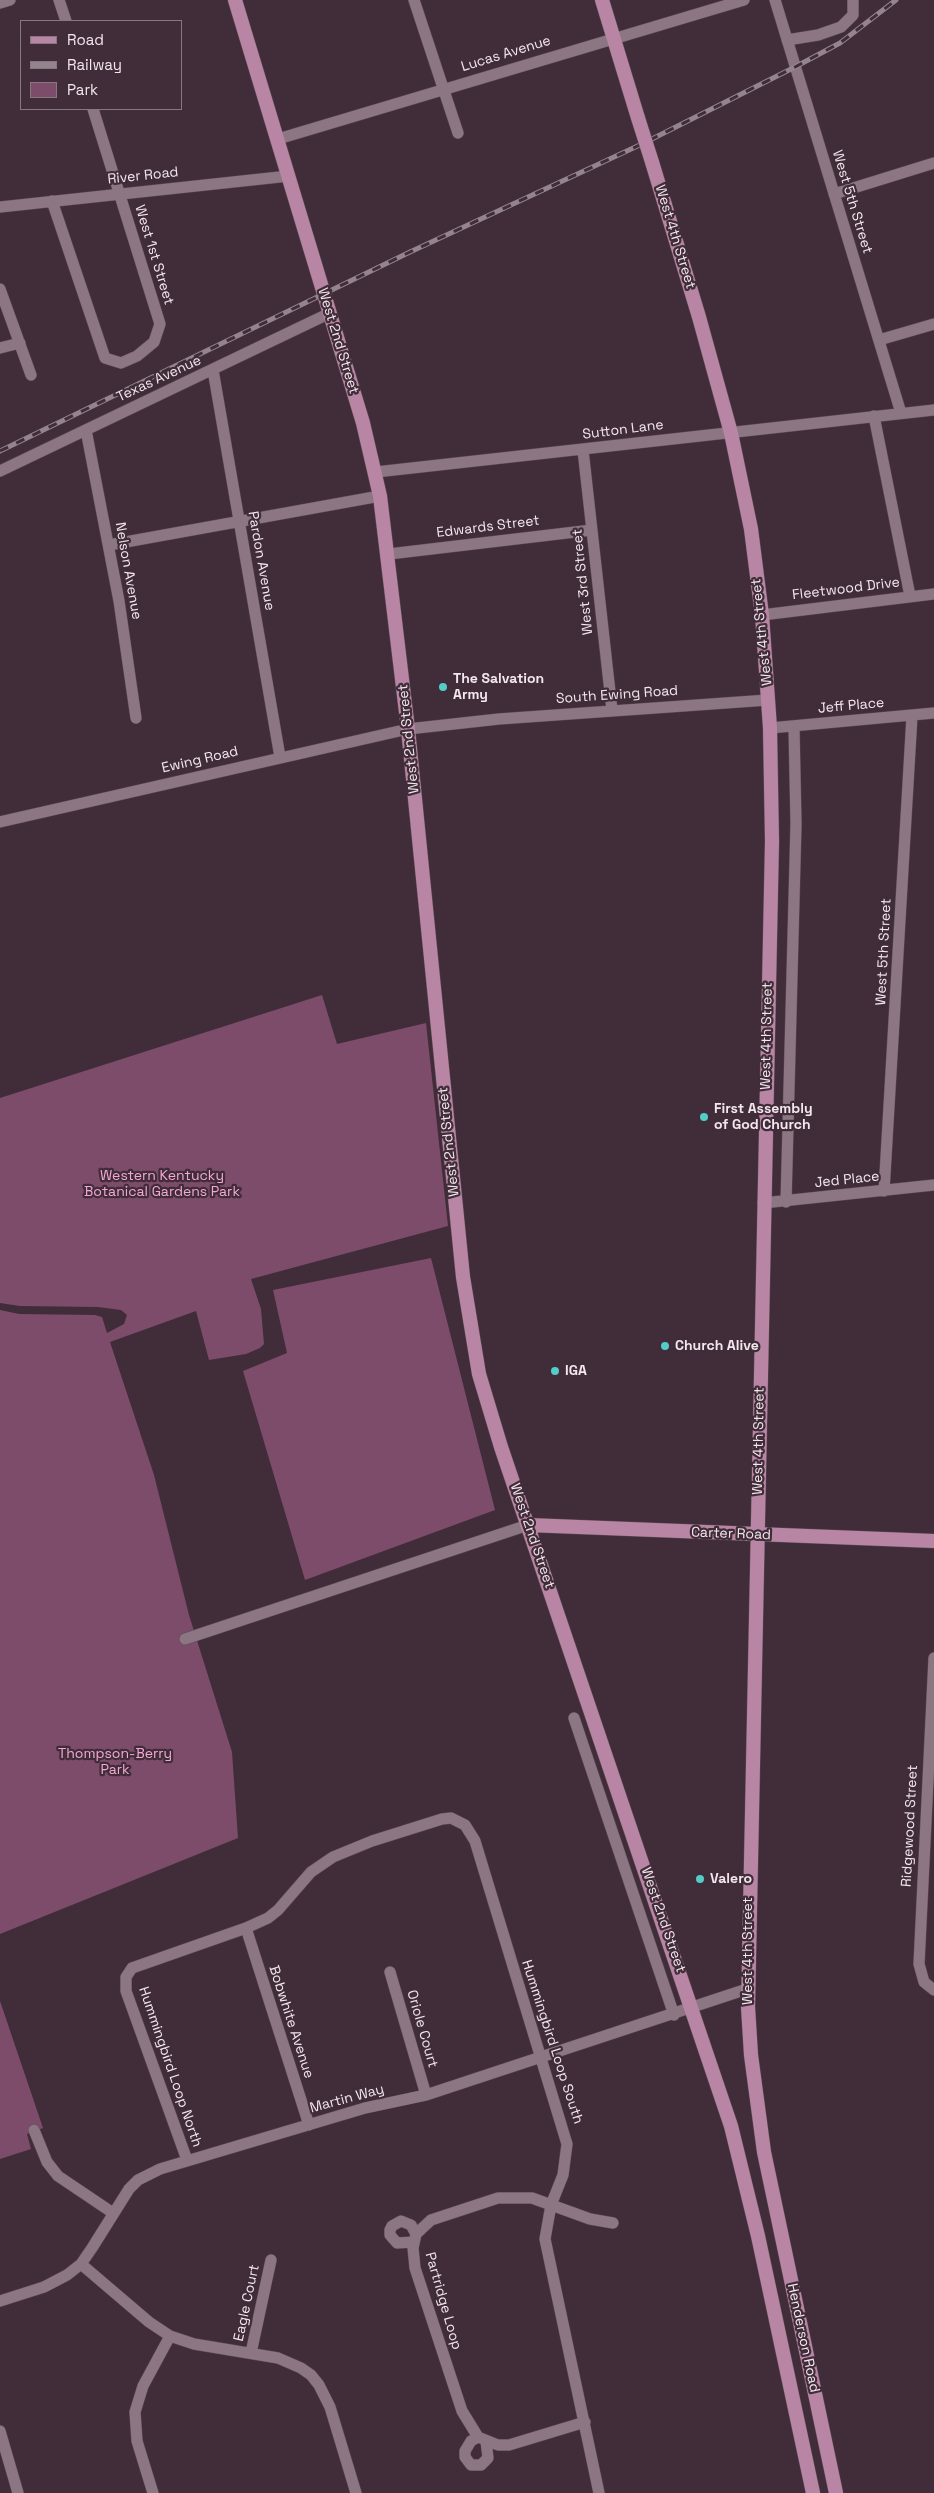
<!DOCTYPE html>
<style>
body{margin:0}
#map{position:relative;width:934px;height:2493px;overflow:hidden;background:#402d39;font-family:"Space Grotesk",sans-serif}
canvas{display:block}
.legend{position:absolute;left:20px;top:20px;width:162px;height:90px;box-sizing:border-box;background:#402d39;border:1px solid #887781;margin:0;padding:6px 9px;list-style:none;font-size:15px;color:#f3e6ed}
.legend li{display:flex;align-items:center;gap:10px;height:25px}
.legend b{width:25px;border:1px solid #887781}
</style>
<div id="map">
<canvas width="934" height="2493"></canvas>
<ul class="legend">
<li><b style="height:6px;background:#b885a4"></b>Road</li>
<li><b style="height:6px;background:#94848e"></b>Railway</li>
<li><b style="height:14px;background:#7d4c6a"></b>Park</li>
</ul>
</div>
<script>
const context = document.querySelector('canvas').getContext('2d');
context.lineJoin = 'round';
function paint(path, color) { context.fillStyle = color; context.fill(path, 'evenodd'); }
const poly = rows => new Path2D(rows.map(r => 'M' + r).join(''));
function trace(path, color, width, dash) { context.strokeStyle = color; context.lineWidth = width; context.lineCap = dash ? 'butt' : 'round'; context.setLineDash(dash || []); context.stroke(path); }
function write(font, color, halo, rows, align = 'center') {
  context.font = font + ' "Space Grotesk",sans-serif'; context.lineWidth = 4.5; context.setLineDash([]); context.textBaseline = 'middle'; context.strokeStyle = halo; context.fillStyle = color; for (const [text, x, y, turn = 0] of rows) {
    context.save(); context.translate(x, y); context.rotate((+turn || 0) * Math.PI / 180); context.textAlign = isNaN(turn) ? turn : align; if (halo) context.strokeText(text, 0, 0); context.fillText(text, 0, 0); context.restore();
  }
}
const green = poly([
 [322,995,337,1044,426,1023,448,1226,251,1279,261,1309,264,1344,260,1348,246,1354,209,1360,196,1311,110,1342,154,1475,189,1615,232,1752,238,1838,0,1934,0,1310,19,1314,95,1315,102,1317,107,1333,124,1324,127,1315,121,1310,98,1307,20,1306,0,1303,0,1098],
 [431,1258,495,1510,305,1580,243,1371,287,1353,273,1290],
 [0,2001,43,2128,27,2134,31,2149,0,2159]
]);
const minor = poly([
 [59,0,66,21],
 [414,0,458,133],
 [775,0,901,413],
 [0,3,10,0],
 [787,40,818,35,841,27,853,15,853,0],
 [278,139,744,0],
 [834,194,934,163],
 [52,201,105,358,121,363,137,356,154,342,160,324,93,109],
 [0,207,289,176],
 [0,289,31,375],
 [879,340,934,324],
 [0,348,20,343],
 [213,370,280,757],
 [874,416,910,596],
 [86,430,119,601,136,718],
 [583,450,612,710],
 [0,471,330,313],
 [376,472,934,410],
 [109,545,380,496],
 [389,554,592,530],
 [762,615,934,594],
 [770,728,934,713],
 [0,822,408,729,499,719,768,700],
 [884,1191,912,716],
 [786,1202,796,824,794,727],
 [763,1203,934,1185],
 [185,1639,528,1525],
 [934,1658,919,1964,924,1982,934,1990],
 [574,1718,674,2015],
 [246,1928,309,2125],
 [390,1972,426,2095],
 [34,2130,47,2162,58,2176,113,2213],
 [187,2160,126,1991,126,1977,132,1968,246,1928,268,1918,278,1910,311,1872,333,1857,372,1841,442,1819,451,1818,465,1825,475,1841,567,2144,563,2175,551,2205,545,2239,599,2493],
 [414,2242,397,2243,390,2235,390,2230,392,2226,401,2221,411,2225,416,2234],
 [81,2264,149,2322,170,2336,194,2344,278,2358,301,2368,311,2375,319,2385,330,2407,356,2493],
 [0,2301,44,2287,67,2275,81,2264,92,2248,129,2189,138,2180,160,2169,365,2108,426,2095,747,1989],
 [251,2353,271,2260],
 [585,2422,509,2445,498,2445,478,2437,462,2411,415,2268,413,2248,416,2234,431,2220,498,2198,532,2198,590,2219,613,2223],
 [0,2431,18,2493],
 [478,2437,471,2441,465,2451,465,2457,471,2465,481,2465,488,2458,486,2441],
 [153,2493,137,2441,135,2412,143,2386,170,2336]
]);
const major = poly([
 [235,0,363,423,380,496,408,729,463,1277,479,1374,501,1447,731,2126,758,2236,813,2493],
 [602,0,638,118],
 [652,162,699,317,731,433,751,529,762,615,770,728,772,841,748,2007,751,2055,764,2152,836,2493],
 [528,1525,934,1541]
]);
const rail = poly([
 [0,451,410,252,644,143,795,67,840,43,896,0]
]);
const majorBridge = poly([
 [638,118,652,162]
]);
const markers = [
 [443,687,5,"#54cdc8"],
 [704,1117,5,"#54cdc8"],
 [665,1346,5,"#54cdc8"],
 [555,1371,5,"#54cdc8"],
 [700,1879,5,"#54cdc8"]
];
const streetNames = [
 ["Lucas Avenue",506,54,-17],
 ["River Road",143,176,-6],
 ["West 5th Street",852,202,73],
 ["West 4th Street",675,237,73],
 ["West 1st Street",154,255,73],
 ["West 2nd Street",338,341,73],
 ["Texas Avenue",159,379,-25],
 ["Sutton Lane",623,430,-7],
 ["Edwards Street",488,527,-7],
 ["Pardon Avenue",261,561,80],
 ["Nelson Avenue",128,571,80],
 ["West 3rd Street",583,582,-96],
 ["Fleetwood Drive",846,589,-7],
 ["West 4th Street",762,632,-96],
 ["South Ewing Road",617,695,-4],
 ["Jeff Place",851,706,-5],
 ["West 2nd Street",409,739,-96],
 ["Ewing Road",200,760,-13],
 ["West 5th Street",884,952,-87],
 ["West 4th Street",767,1036,-89],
 ["West 2nd Street",449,1142,-96],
 ["Jed Place",847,1180,-6],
 ["West 4th Street",759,1441,-89],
 ["Carter Road",731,1534,2],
 ["West 2nd Street",532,1536,71],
 ["Ridgewood Street",910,1826,-87],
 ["West 2nd Street",663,1920,71],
 ["West 4th Street",748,1951,-90],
 ["Bobwhite Avenue",291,2022,72],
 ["Oriole Court",422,2029,74],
 ["Hummingbird Loop South",552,2042,72],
 ["Hummingbird Loop North",170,2067,71],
 ["Martin Way",347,2099,-15],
 ["Partridge Loop",443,2301,74],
 ["Eagle Court",247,2303,-78],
 ["Henderson Road",803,2338,78]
];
const poiNames = [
 ["The Salvation",453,679],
 ["Army",453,695],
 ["First Assembly",714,1109],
 ["of God Church",714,1125],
 ["Church Alive",675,1346],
 ["IGA",565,1371],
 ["Valero",710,1879]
];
const parkNames = [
 ["Western Kentucky",162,1176],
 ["Botanical Gardens Park",162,1192],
 ["Thompson-Berry",115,1754],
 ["Park",115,1770]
];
paint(green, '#7d4c6a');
trace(minor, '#5b4b55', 12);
trace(major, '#5b4b55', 15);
trace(minor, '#8c7683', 11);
trace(major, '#b885a4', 14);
trace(rail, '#94848e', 5);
trace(rail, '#402d39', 3, [9]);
trace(majorBridge, '#5b4b55', 15, []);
trace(majorBridge, '#b885a4', 14);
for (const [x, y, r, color] of markers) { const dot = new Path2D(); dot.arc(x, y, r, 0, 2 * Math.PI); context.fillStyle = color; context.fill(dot); trace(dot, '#402d39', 2); }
write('14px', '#f3e6ed', '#402d39', streetNames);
write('bold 14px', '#f3e6ed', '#402d39', poiNames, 'left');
write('14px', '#f5a7d7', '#402d39', parkNames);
</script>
